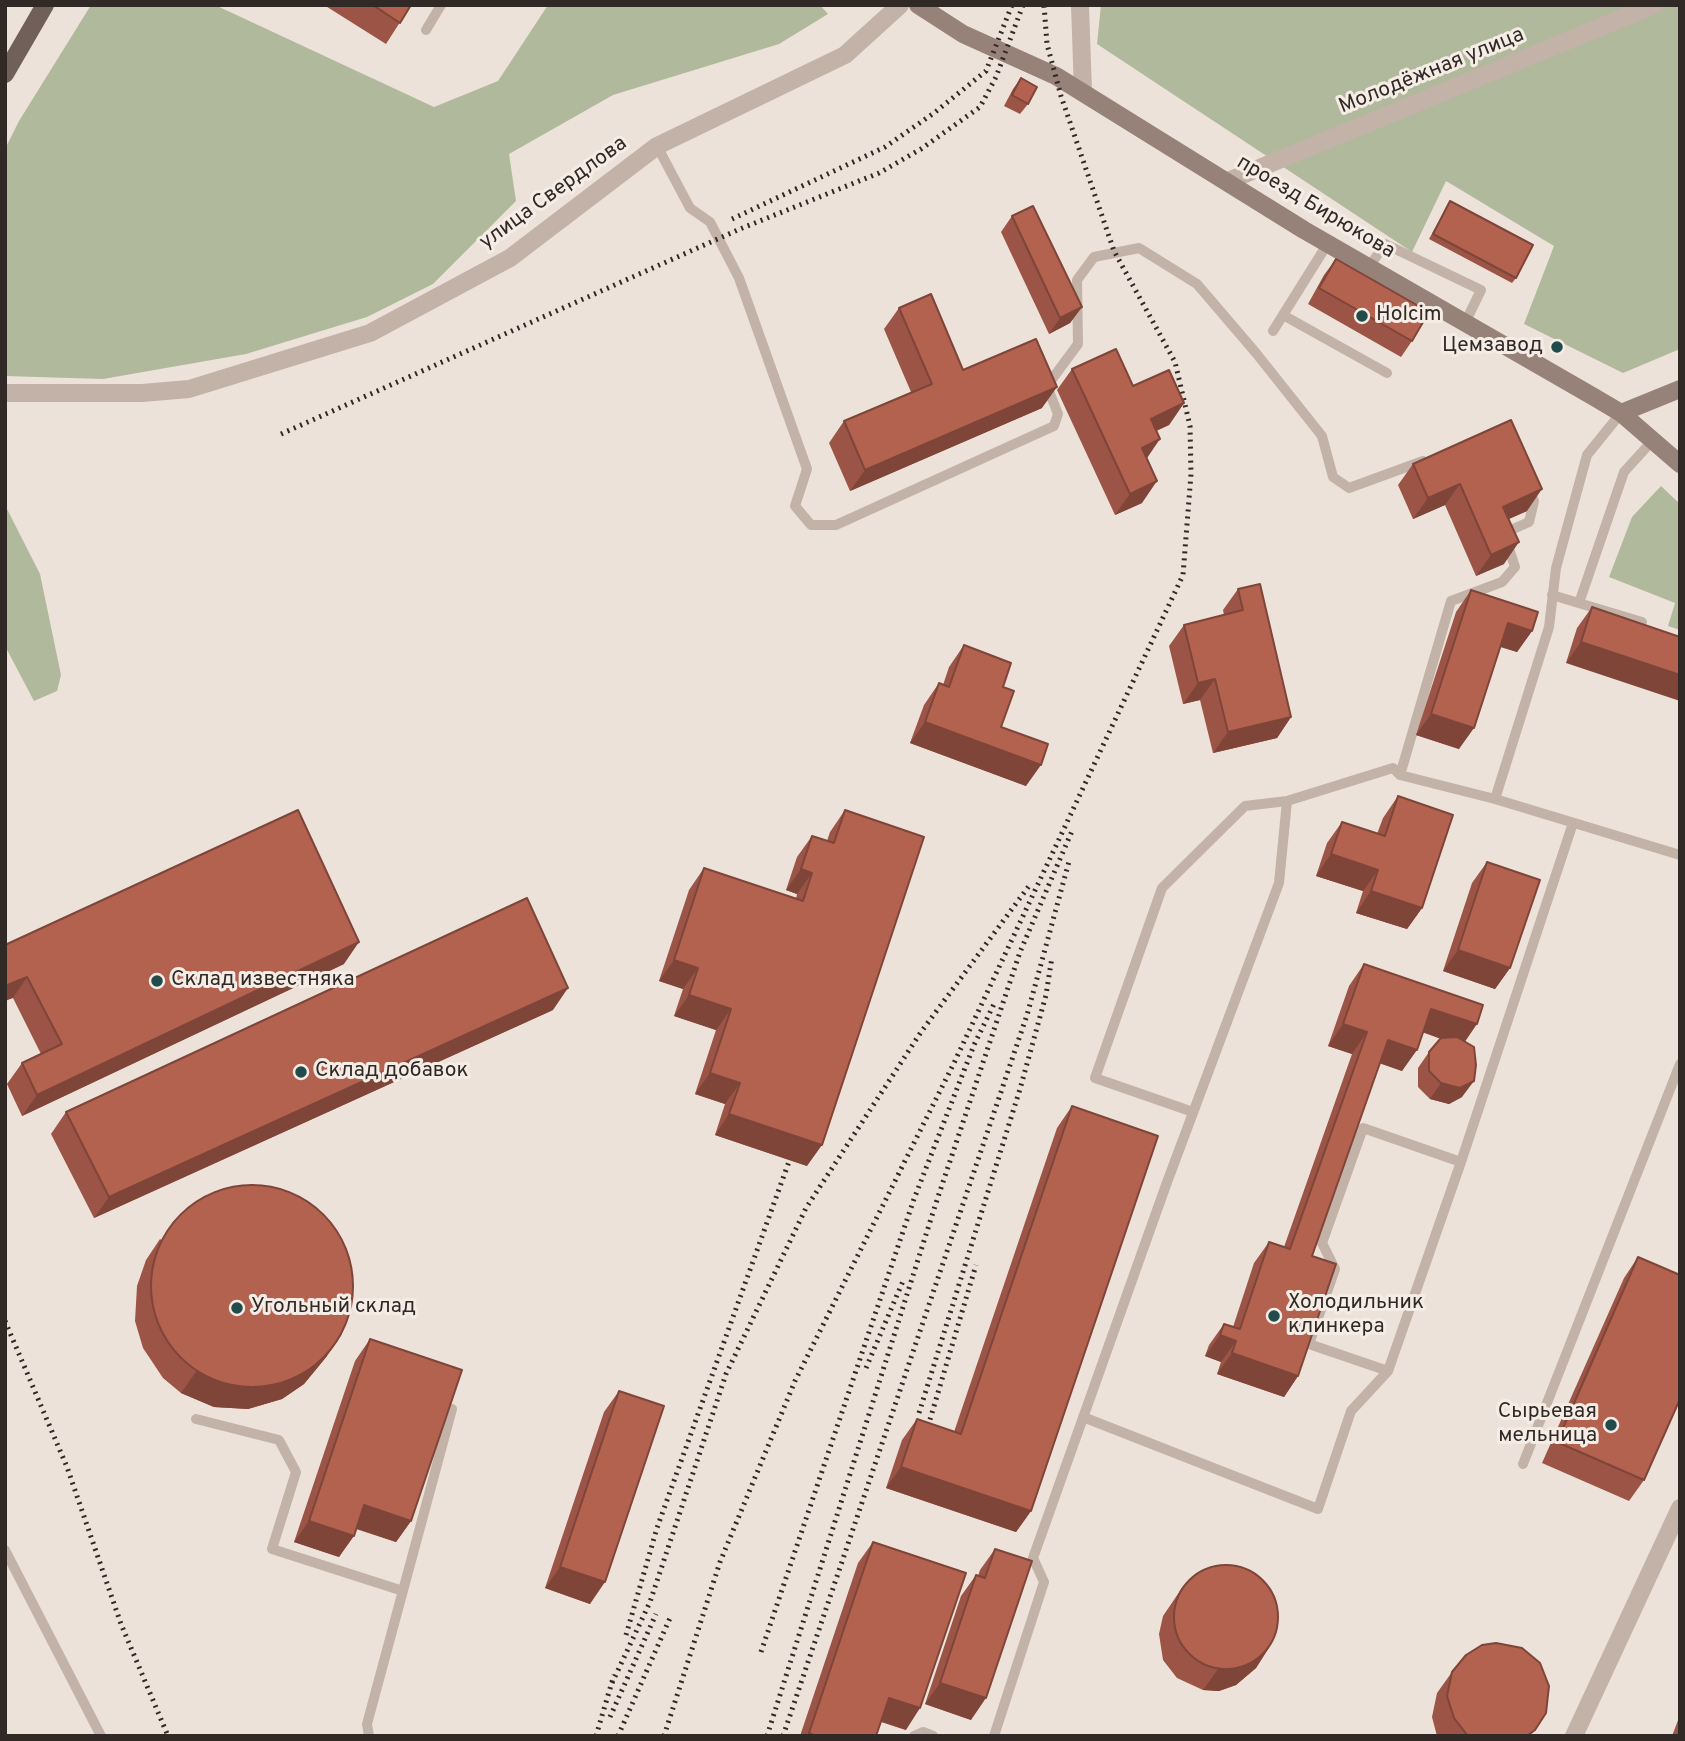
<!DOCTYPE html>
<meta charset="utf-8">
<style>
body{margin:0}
#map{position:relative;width:1685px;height:1741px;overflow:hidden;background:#ede2d9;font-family:Overpass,sans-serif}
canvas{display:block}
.frame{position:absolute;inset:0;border:7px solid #312926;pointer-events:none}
</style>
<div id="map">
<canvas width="1685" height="1741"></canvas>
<div class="frame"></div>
</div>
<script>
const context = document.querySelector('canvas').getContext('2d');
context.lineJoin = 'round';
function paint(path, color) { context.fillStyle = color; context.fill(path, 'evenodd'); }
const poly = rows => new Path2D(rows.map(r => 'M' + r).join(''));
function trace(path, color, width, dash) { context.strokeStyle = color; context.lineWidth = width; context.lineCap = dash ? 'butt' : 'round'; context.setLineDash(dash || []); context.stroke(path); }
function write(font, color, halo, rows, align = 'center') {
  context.font = font + ' Overpass,sans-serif'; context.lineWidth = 6; context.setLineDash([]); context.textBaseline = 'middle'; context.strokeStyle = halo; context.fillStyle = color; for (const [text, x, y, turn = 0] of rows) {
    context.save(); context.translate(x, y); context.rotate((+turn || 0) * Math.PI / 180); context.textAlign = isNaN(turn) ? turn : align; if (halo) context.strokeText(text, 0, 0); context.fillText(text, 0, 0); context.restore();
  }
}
const green = poly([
 [91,5,215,5,434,107,498,81,548,5,820,5,828,14,779,44,613,95,509,154,516,201,433,284,367,317,246,354,103,379,5,376,5,149,19,121],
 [1101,5,1680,5,1680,349,1623,373,1524,324,1554,246,1446,181,1412,252,1097,44],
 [1661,486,1680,504,1680,630,1668,626,1675,603,1609,577,1632,517],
 [5,505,40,574,61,675,57,691,34,701,5,646]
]);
const lane = poly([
 [426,30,441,5],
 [657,146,690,208,710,222,739,278,807,469,795,506,811,525,836,525,1054,426,1058,414,1047,386,1078,344,1077,280,1094,257,1139,248,1197,284,1256,353,1322,436,1333,477,1349,488,1423,461],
 [1369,267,1385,244,1481,290,1465,323],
 [1283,315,1387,373],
 [1273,331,1328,243],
 [1552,595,1642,622],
 [1579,603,1624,472,1653,440],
 [1400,775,1451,601,1502,582,1515,567,1504,533,1529,522,1534,501,1529,490],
 [1495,799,1549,627,1556,568,1587,455,1621,413],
 [1193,1112,1095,1078,1162,888,1245,806,1287,801],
 [1388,1371,1309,1344,1335,1269,1322,1243,1363,1128,1461,1162],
 [1083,1417,1318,1509,1351,1411,1388,1371,1461,1162,1573,823],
 [196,1419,279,1440,296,1472,272,1549,403,1591],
 [1523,1464,1680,1064],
 [5,1550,101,1736],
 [369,1736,367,1724,452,1409],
 [914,1736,923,1732,933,1736],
 [994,1736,1044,1582,1033,1558,1166,1185,1279,883,1287,801,1393,768,1400,775,1495,799,1680,855]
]);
const street = poly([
 [1080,5,1083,92],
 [1228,181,1654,5],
 [5,393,142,393,189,389,370,333,510,258,657,146,845,55,900,5],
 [1574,1736,1680,1508]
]);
const secondary = poly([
 [918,5,963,34,1056,76,1304,230,1594,397,1621,413,1680,464],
 [1621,413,1680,389]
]);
const primary = poly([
 [5,74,45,5]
]);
const rail = poly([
 [732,219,885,147,934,113,986,71,1012,5],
 [281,434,740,229,879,173,921,149,980,107,996,77,1023,5],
 [5,1321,67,1467,121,1624,168,1736],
 [866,1368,903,1281],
 [919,1413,1020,1089,1046,995,1052,957],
 [926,1433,976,1265],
 [626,1635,657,1528,791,1156],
 [761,1652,914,1199,974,1045,995,1002],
 [612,1683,650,1602,726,1374,806,1208,921,1032,1029,886],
 [610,1717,656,1614],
 [596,1736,614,1675],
 [618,1736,670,1618],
 [664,1736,720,1562,795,1381,954,1063,1183,575,1191,474,1190,426,1175,362,1114,251,1061,96,1047,44,1044,5],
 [767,1736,936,1203,1020,952,1072,831],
 [783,1736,1027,1015,1070,858]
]);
const wall = poly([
 [324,5,411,5,386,44],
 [1021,78,1028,104,1020,114,1004,106,1013,89],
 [1450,201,1516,278,1512,283,1429,239],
 [1012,216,1082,307,1070,323,1049,334,1001,232],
 [1336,259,1412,341,1401,357,1308,304,1324,275],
 [899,308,963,370,1042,408,850,491,829,443,844,421,911,392,884,329],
 [1072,369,1133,386,1184,403,1169,425,1156,431,1147,458,1142,503,1115,515,1057,390],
 [1413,464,1527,511,1509,519,1504,564,1476,576,1445,505,1413,519,1398,485],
 [1238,589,1291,717,1277,738,1213,753,1200,700,1183,704,1169,646,1184,625,1224,615,1223,610],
 [1471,590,1532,631,1517,652,1500,647,1459,749,1416,735,1456,612],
 [1592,607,1680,637,1566,663,1577,628],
 [964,645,1003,687,1001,727,1026,786,910,743,924,705,939,683,943,685,949,667],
 [1398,796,1422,908,1407,929,1356,913,1363,891,1316,876,1327,843,1342,822,1377,834,1383,818],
 [845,810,807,1166,715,1135,725,1104,695,1094,716,1030,674,1016,683,989,659,981,689,890,704,868,796,899,797,894,786,890,797,857,812,836,827,841,830,832],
 [1487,862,1510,968,1495,989,1443,971,1472,883],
 [5,945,344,964,22,1116,7,1084,22,1063,41,1054,13,998],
 [1364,964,1464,1042,1462,1097,1449,1104,1430,1099,1418,1087,1418,1068,1429,1052,1441,1039,1423,1032,1402,1071,1380,1063,1312,1256,1298,1376,1284,1397,1217,1374,1221,1362,1205,1356,1209,1345,1224,1324,1233,1327,1254,1263,1269,1242,1284,1247,1352,1054,1328,1046,1349,986],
 [553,1010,94,1218,51,1134,66,1112],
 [1072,1106,1031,1511,1016,1532,886,1488,902,1440,917,1419,954,1432,1057,1128],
 [160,1239,327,1356,304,1384,282,1399,248,1409,214,1407,181,1393,163,1378,143,1348,135,1321,137,1286,146,1260],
 [1638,1257,1644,1480,1629,1501,1542,1463,1624,1278],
 [370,1339,411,1521,396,1542,356,1529,339,1557,294,1542,355,1361],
 [619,1391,590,1604,545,1588,604,1412],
 [873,1542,906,1730,881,1722,876,1736,800,1736,858,1563],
 [995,1549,971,1720,925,1704,961,1596,976,1575,978,1576,980,1570],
 [1184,1585,1270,1646,1256,1668,1236,1685,1219,1691,1203,1690,1177,1678,1163,1660,1159,1634,1163,1616],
 [1452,1672,1531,1736,1437,1736,1432,1717,1437,1693],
 [1680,1715,1680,1736,1672,1736]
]);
const shadedWall = poly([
 [1082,307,1070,323,1049,334,1060,318],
 [1057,387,1042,408,850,491,865,470],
 [1184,403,1169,425,1136,440,1151,419],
 [1160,439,1145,461,1142,448],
 [1157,481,1142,503,1115,515,1130,494],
 [1460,484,1445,505,1413,519,1428,498],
 [1542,489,1527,511,1488,528,1503,507],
 [1519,542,1504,564,1476,576,1491,555],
 [1508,623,1532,631,1517,652,1493,644],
 [1581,642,1680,675,1680,701,1566,663],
 [1215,679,1200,700,1183,704,1198,683],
 [1431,714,1474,728,1459,749,1416,735],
 [1291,717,1277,738,1213,753,1228,732],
 [925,722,1041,765,1026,786,910,743],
 [1331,854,1378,870,1363,891,1316,876],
 [801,869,812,873,797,894,786,890],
 [1371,891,1422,908,1407,929,1356,913],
 [359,942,344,964,22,1116,37,1095],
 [1458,950,1510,968,1495,989,1443,971],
 [674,960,698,968,683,989,659,981],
 [27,977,13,998,5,1001,5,986],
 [568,988,553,1010,94,1218,109,1197],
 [689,995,731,1009,716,1030,674,1016],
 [1431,1009,1477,1024,1462,1046,1416,1030],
 [1343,1024,1367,1032,1352,1054,1328,1046],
 [1388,1040,1417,1050,1402,1071,1373,1061],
 [710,1073,740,1083,725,1104,695,1094],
 [1474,1081,1462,1097,1449,1104,1430,1099,1441,1083],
 [729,1114,822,1145,807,1166,715,1135],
 [342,1334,327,1356,304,1384,282,1399,248,1409,214,1407,181,1393,196,1372],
 [1220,1335,1236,1341,1221,1362,1205,1356],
 [1232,1353,1298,1376,1284,1397,1217,1374],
 [901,1467,1031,1511,1016,1532,886,1488],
 [364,1505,411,1521,396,1542,349,1526],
 [309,1521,354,1536,339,1557,294,1542],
 [560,1567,605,1582,590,1604,545,1588],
 [1270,1646,1256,1668,1236,1685,1219,1691,1203,1690,1218,1669],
 [940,1683,986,1698,971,1720,925,1704],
 [889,1698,920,1708,906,1730,874,1719]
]);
const building = poly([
 [373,5,411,5,400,23,373,5],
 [1021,78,1037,87,1028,104,1012,95,1021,78],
 [1450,201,1533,245,1516,278,1433,234,1450,201],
 [1033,206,1082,307,1060,318,1012,216,1033,206],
 [1336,259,1429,312,1412,341,1319,288,1336,259],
 [931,294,963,370,1036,339,1057,387,865,470,844,421,932,384,899,308,931,294],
 [1116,349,1133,386,1169,370,1184,403,1151,419,1160,439,1142,448,1157,481,1130,494,1072,369,1116,349],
 [1511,420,1542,489,1503,507,1519,542,1491,555,1460,484,1428,498,1413,464,1511,420],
 [1260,584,1291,717,1228,732,1215,679,1198,683,1184,625,1243,610,1238,589,1260,584],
 [1471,590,1538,612,1532,631,1508,623,1474,728,1431,714,1471,590],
 [1592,607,1680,637,1680,675,1581,642,1592,607],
 [964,645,1011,663,1003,687,1014,691,1001,727,1048,744,1041,765,925,722,939,683,949,687,964,645],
 [1398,796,1453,815,1422,908,1371,891,1378,870,1331,854,1342,822,1385,836,1398,796],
 [298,810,359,942,37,1095,22,1063,62,1044,27,977,5,986,5,945,298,810],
 [845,810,924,837,822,1145,729,1114,740,1083,710,1073,731,1009,689,995,698,968,674,960,704,868,803,901,812,873,801,869,812,836,834,843,845,810],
 [1487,862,1540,880,1510,968,1458,950,1487,862],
 [527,898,568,988,109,1197,66,1112,527,898],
 [1364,964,1483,1005,1477,1024,1431,1009,1417,1050,1388,1040,1312,1256,1336,1264,1298,1376,1232,1353,1236,1341,1220,1335,1224,1324,1240,1329,1269,1242,1290,1249,1367,1032,1343,1024,1364,964],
 [1457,1037,1474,1047,1476,1065,1474,1081,1460,1088,1441,1083,1429,1071,1429,1052,1441,1038,1457,1037],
 [1072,1106,1158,1136,1031,1511,901,1467,917,1419,961,1434,1072,1106],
 '151 1286a101 101 0 1 1 202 0a101 101 0 1 1-202 0Z',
 [1638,1257,1680,1275,1680,1399,1644,1480,1557,1442,1638,1257],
 [370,1339,462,1370,411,1521,364,1505,354,1536,309,1521,370,1339],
 [619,1391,664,1406,605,1582,560,1567,619,1391],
 [873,1542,966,1573,920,1708,889,1698,876,1736,816,1736,809,1733,873,1542],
 [995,1549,1032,1561,986,1698,940,1683,976,1575,985,1578,995,1549],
 '1174 1617a52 52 0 1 1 104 0a52 52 0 1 1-104 0Z',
 [1496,1643,1522,1648,1540,1663,1549,1686,1546,1713,1535,1730,1527,1736,1468,1736,1454,1718,1447,1696,1452,1672,1466,1655,1482,1645,1496,1643]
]);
const markers = [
 [1362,316,7,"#224c4c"],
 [1557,347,7,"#224c4c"],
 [157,981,7,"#224c4c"],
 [301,1072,7,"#224c4c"],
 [237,1308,7,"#224c4c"],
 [1274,1316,7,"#224c4c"],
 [1611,1425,7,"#224c4c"]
];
const streetNames = [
 ["Молодёжная улица",1432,72,-22],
 ["улица Свердлова",554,194,-36],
 ["проезд Бирюкова",1315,208,31]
];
const poiNames = [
 ["Holcim",1376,316],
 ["Цемзавод",1543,347,"right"],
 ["Склад известняка",171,981],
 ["Склад добавок",315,1072],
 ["Холодильник",1288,1304],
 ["клинкера",1288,1328],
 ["Угольный склад",251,1308],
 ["Сырьевая",1597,1413,"right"],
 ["мельница",1597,1437,"right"]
];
paint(green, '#b1b99c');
trace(lane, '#c3b2a7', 10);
trace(street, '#c3b2a7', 18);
trace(secondary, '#968279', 18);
trace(primary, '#716059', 18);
trace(rail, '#312926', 5, [2, 5]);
paint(wall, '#9b5445');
paint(shadedWall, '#7e4538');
paint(building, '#b46250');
trace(building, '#7e4538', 2);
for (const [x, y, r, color] of markers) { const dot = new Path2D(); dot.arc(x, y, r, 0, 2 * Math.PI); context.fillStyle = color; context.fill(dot); trace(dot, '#f5ede5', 2.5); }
write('21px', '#312926', '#f5ede5', streetNames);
write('21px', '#312926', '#f5ede5', poiNames, 'left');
</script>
